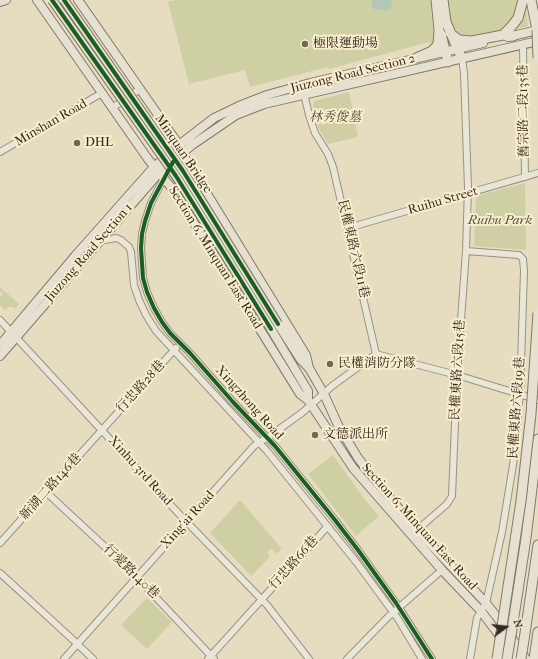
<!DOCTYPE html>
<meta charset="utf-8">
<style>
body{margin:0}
#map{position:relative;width:538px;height:659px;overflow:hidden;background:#e6ddc1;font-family:"IM FELL French Canon",serif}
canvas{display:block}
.north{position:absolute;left:486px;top:607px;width:40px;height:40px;-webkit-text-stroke:3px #f8eecd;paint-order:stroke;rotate:75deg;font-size:11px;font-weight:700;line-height:16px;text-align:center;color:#332821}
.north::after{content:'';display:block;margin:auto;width:14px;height:18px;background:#332821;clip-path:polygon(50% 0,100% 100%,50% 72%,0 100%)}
</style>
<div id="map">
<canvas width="538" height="659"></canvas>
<div class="north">N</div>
</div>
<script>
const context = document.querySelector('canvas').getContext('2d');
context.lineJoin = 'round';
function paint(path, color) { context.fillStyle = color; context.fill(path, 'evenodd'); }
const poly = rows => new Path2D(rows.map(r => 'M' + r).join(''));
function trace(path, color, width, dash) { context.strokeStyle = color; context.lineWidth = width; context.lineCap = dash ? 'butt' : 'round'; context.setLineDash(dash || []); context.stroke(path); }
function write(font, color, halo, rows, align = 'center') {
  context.font = font + ' "IM FELL French Canon","Noto Serif TC",serif'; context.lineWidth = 4; context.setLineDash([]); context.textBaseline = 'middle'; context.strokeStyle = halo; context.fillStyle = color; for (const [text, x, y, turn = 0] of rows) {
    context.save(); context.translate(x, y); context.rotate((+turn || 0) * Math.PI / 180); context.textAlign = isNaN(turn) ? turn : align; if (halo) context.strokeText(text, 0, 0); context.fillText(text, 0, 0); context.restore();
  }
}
const green = poly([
 [176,0,431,0,431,13,436,39,430,47,429,42,329,69,328,67,250,87,245,70,189,84,168,2],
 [445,0,525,0,528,26,476,40,465,41,450,33],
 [349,92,358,137,328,144,318,127,313,104,314,101,318,100],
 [525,183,526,250,474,246,476,196],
 [0,287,19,304,15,309,13,307,9,307,5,310,0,305,0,297,3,294,0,292],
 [333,455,366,501,379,516,356,536,308,474],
 [240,500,282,549,277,554,271,548,267,552,270,557,251,576,210,533],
 [147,598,172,622,147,649,121,625]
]);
const water = poly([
 [372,0,393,0,391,4,392,7,387,11,384,11,378,9,376,11,372,6]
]);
const minor = poly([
 [523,45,525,177],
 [302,85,309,115,315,133,328,154,333,167,376,354],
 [112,108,140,89],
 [0,152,102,93],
 [171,165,151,203,145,221,142,234,141,248,143,278,147,292,154,308,162,322,170,333,190,353,233,402,275,446,335,520,358,550,396,603,432,659],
 [348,228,538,173],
 [99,241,116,238,121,240,129,247,131,252,134,285,139,300,146,315,156,331,267,451,357,563,398,619,422,659],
 [466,251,519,255,523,259,524,271,520,394,513,465,502,532,486,603,477,618,470,659],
 [0,320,180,515,267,605,309,659],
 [376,354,457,375,538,400],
 [46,492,131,571,214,659],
 [417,530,447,504,452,496,457,375,466,251,468,188,464,73,462,59],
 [0,543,176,348],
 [0,573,71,638,93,659],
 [64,659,254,446,274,433,303,412,332,386,376,354],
 [208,659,327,527],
 [347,659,388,617,442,570]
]);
const major = poly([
 [37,0,148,159,175,192,300,394,308,400,353,468,442,570,481,611,517,659],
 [78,0,179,145,182,153,306,355,309,368],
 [0,2,6,0],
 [508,37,538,30],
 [278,324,301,360,309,368,324,394,338,425,358,458,378,484,417,530,486,603,503,625,526,659],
 [271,329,308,391,308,400],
 [0,345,75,256,154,167,179,145,214,118,239,106,267,95,310,83,483,43],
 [0,356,159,173,192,145,236,115,264,104,538,41]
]);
const highway = poly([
 [443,0,446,22,462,59],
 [531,0,537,30],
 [450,33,459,40,472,41,503,35,513,36],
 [441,34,448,62],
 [503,35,511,27,518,18,523,0],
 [416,58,432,51,438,45,439,30,436,0],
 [513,623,526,538,538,439],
 [524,640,538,545],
 [534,659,538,632]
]);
const majorBridge = poly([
 [52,0,176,176,271,329],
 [64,0,183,171,278,324]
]);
const highwayBridge = poly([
 [537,30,538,58],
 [497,659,521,501,531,414,538,313],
 [507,659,513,623],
 [521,659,524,640]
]);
const cycleway = poly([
 [52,0,176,176,271,329],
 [64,0,183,171,278,324],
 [173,162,151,203,145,221,142,234,141,248,143,278,147,292,154,308,162,322,170,333,190,353,233,402,275,446,335,520,358,550,396,603,432,659]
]);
const markers = [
 [305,44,4,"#726759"],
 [77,143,4,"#726759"],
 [330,364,4,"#726759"],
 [315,435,4,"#726759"]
];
const poiNames = [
 ["極限運動場",313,44],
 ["DHL",85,143],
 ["民權消防分隊",338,364],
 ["文德派出所",323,435]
];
const streetNames = [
 ["Jiuzong Road Section 2",353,74,-14],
 ["舊宗路二段135巷",524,111,-91],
 ["Minshan Road",51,123,-30],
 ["Minquan Bridge",183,154,56],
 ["Ruihu Street",443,201,-16],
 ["民權東路六段11巷",353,249,77],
 ["Jiuzong Road Section 1",89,253,-49],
 ["Section 6, Minquan East Road",215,258,58],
 ["民權東路六段15巷",458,370,-87],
 ["行忠路28巷",141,387,-48],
 ["Xingzhong Road",249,403,48],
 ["民權東路六段19巷",517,408,-86],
 ["Xinhu 3rd Road",140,471,48],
 ["新湖二路146巷",51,487,-48],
 ["Xing'ai Road",188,520,-48],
 ["Section 6, Minquan East Road",419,527,48],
 ["行忠路66巷",294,563,-48],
 ["行愛路140巷",131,572,44]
];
const parkNames = [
 ["林秀俊墓",335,118],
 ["Ruihu Park",500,221]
];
paint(green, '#cfcfa4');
paint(water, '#b3c7b7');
trace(minor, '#999282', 8);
trace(major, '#807a6c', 10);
trace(highway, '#807a6c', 11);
trace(minor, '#e9e6d7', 6);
trace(major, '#e6e0d0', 8);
trace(highway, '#e6e0d0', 9);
trace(majorBridge, '#807a6c', 10, []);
trace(highwayBridge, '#807a6c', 11, []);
trace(majorBridge, '#e6e0d0', 8);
trace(highwayBridge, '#e6e0d0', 9);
trace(cycleway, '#1b5e20', 4);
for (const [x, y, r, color] of markers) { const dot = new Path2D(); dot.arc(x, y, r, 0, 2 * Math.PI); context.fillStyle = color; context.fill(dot); trace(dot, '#f8eecd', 1.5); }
write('13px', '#332821', '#f8eecd', poiNames, 'left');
write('13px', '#332821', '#f8eecd', streetNames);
write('italic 13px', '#554f3c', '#f8eecd', parkNames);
</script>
